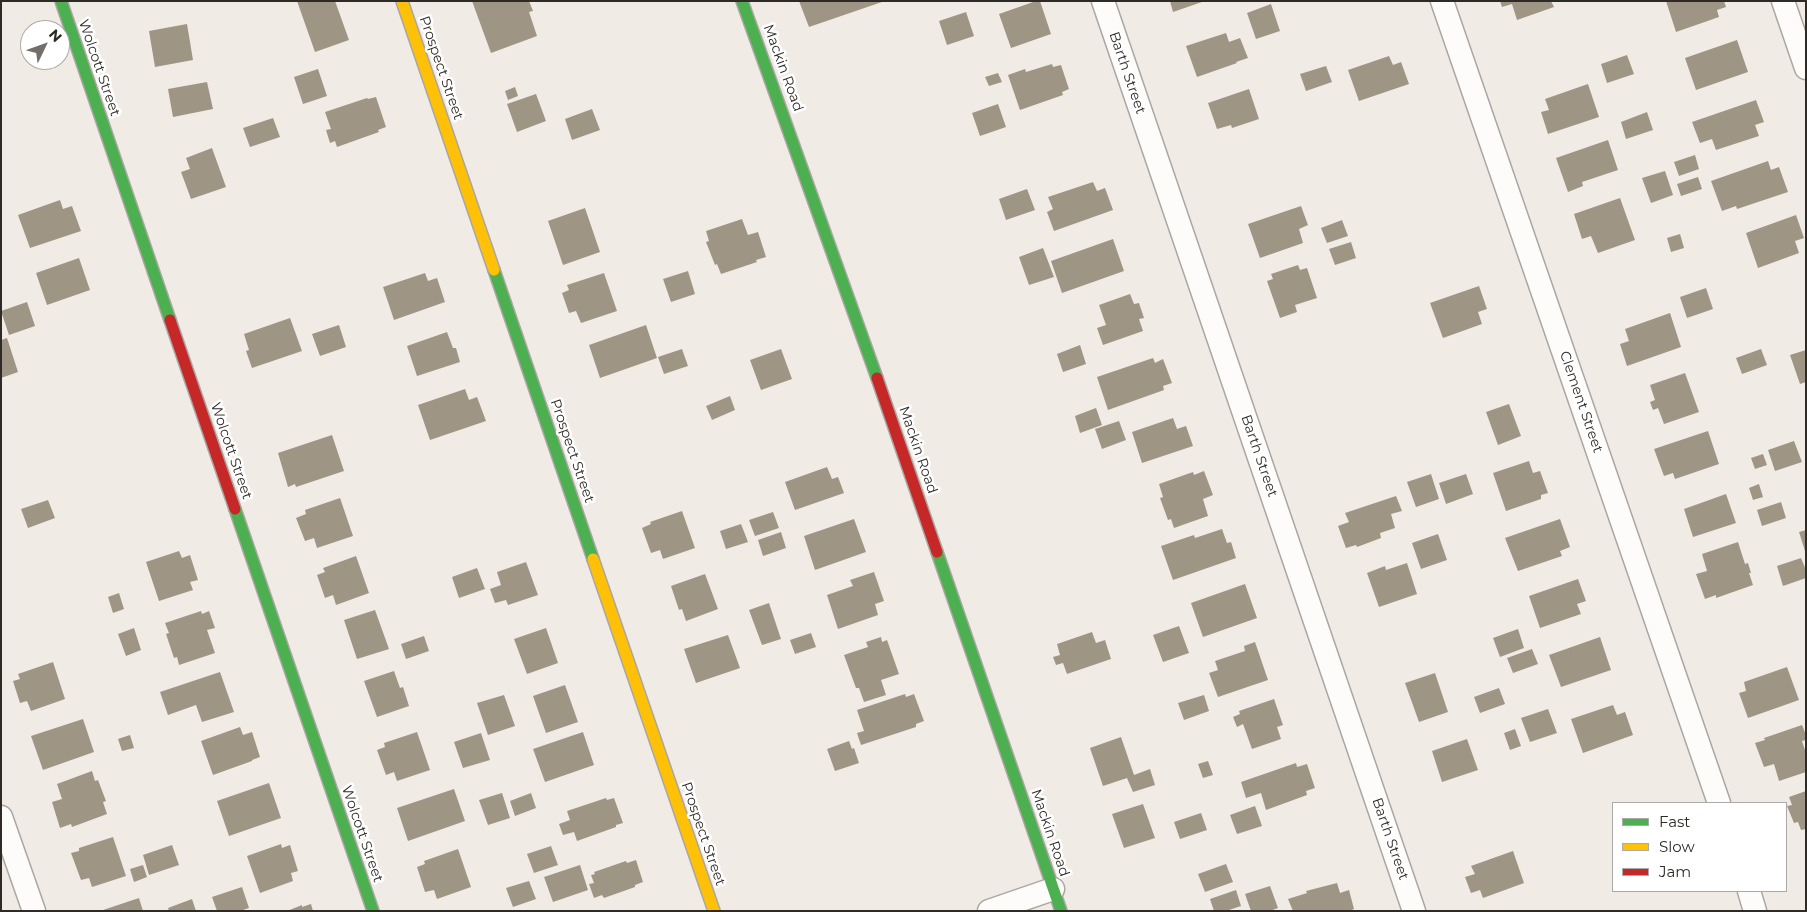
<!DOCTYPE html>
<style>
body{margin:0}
#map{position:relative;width:1807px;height:912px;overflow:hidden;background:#f0ebe5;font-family:Montserrat,sans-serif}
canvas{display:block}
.frame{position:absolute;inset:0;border:2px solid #2e2a26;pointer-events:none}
.legend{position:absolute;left:1612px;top:802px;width:175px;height:90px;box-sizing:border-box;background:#fff;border:1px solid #abaaa8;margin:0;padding:6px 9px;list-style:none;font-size:15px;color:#2e2a26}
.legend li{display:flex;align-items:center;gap:10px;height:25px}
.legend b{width:25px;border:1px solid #abaaa8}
.north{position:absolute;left:20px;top:20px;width:50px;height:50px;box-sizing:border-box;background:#fff;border:1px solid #abaaa8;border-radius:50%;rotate:48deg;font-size:14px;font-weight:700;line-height:20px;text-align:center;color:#2e2a26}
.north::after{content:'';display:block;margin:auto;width:18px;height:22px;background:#726e69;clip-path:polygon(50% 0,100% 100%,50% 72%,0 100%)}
</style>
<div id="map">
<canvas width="1807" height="912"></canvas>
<div class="frame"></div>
<ul class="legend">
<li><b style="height:6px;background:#4caf50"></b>Fast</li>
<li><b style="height:6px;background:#ffc107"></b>Slow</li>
<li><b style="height:6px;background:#c62828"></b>Jam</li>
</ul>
<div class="north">N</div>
</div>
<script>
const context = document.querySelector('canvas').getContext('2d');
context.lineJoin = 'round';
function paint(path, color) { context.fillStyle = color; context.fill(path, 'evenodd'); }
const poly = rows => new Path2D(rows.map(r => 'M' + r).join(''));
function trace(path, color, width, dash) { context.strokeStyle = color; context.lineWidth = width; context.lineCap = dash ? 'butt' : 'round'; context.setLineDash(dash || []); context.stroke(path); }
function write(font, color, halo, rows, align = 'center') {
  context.font = font + ' Montserrat,sans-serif'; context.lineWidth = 5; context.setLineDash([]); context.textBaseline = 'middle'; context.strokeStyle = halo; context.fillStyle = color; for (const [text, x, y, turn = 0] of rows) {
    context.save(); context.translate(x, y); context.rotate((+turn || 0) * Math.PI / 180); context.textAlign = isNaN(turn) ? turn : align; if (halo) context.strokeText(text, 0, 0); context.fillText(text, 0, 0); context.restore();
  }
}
const building = poly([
 [297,1,335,1,349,40,315,52],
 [472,1,529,1,533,11,529,12,537,36,491,53],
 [799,1,882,1,882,2,809,27],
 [1036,1,1040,1,1051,34,1011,48,999,14],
 [1170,1,1202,1,1202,2,1173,12],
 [1500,1,1551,1,1554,7,1517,20,1512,4,1502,7],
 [1666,1,1724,1,1726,7,1717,10,1719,17,1676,32],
 [1271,4,1280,31,1256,39,1247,13],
 [966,12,974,36,947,45,939,21],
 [187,24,193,60,155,67,149,31],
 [1226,33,1229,42,1240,38,1248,58,1236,62,1237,63,1197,77,1186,46],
 [1737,40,1748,72,1696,90,1685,58],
 [1627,55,1634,74,1607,83,1601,64],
 [1389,56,1393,65,1401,62,1409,84,1359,101,1348,70],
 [1052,64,1053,67,1061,65,1069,89,1062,92,1063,95,1020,110,1008,75,1025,69,1026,72],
 [1326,66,1332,82,1306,91,1300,74],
 [318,69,327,96,303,104,294,77],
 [998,73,1002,82,989,86,985,77],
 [207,82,213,109,173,117,168,89],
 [1588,84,1599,117,1548,134,1541,112,1549,110,1545,99],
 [515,87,518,96,508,100,505,91],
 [1249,89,1259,119,1232,128,1231,125,1217,129,1208,103],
 [536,94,546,121,517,132,507,104],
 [376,97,386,127,378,130,379,132,337,147,335,141,330,143,326,130,331,129,325,112,367,98,368,99],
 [1756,100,1764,122,1755,125,1759,136,1716,150,1712,139,1700,143,1692,122],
 [998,104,1006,127,980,136,972,113],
 [592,109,600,130,572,140,565,119],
 [1647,112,1653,130,1626,139,1621,122],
 [273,118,280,137,250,147,243,128],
 [1608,140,1618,170,1582,182,1583,186,1568,192,1556,158],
 [212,148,226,187,191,199,181,172,190,169,186,158],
 [1695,155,1699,169,1679,176,1674,162],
 [1768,161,1771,170,1779,167,1788,192,1737,209,1736,206,1722,211,1711,181],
 [1665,171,1673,195,1651,203,1642,178],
 [1698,177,1702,189,1681,196,1677,184],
 [1093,182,1097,191,1105,188,1113,210,1054,231,1047,212,1053,209,1048,197],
 [1027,189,1035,210,1006,220,999,199],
 [1620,198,1635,240,1598,253,1591,236,1582,239,1574,214],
 [60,200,63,209,72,206,81,231,30,248,18,215],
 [1301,206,1308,225,1299,229,1303,243,1260,258,1248,224],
 [585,208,600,252,563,265,548,221],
 [1796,215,1804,238,1795,241,1799,253,1758,268,1746,233],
 [742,219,748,235,758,232,766,257,756,260,757,262,721,274,717,264,715,265,706,242,709,241,706,231],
 [1342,220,1348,236,1327,243,1321,228],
 [1680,234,1684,248,1671,252,1667,238],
 [1113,239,1124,271,1062,293,1051,261],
 [1351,242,1356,258,1335,265,1329,249],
 [1043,248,1054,277,1029,285,1019,257],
 [79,258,90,290,47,305,36,273],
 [1298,265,1300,270,1307,268,1317,298,1295,305,1297,312,1280,318,1267,281,1273,279,1271,274],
 [688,271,695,294,671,302,663,279],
 [425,273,428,281,437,278,445,302,394,320,383,287],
 [604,273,617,311,581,323,576,311,569,313,562,293,569,290,567,285],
 [1479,286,1487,309,1478,312,1482,324,1443,338,1430,303],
 [1706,288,1713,309,1687,318,1680,297],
 [1130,294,1134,304,1139,303,1144,318,1139,319,1143,331,1103,345,1097,328,1106,325,1099,305],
 [27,302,35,326,9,335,1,311],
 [1670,313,1681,347,1627,366,1620,344,1629,341,1625,329],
 [290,318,302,351,252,368,246,351,249,350,244,334],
 [339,325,346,347,320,356,312,334],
 [646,325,657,358,600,378,589,345],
 [447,332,453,348,456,348,460,362,417,376,407,346],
 [7,338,18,372,1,378,1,340],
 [1080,345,1086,364,1063,372,1057,354],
 [682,349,688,366,664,374,658,357],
 [781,349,792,379,761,390,750,360],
 [1761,349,1767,365,1742,374,1736,358],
 [1806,350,1806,382,1800,384,1790,355],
 [1153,358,1155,363,1163,359,1172,383,1163,386,1164,390,1108,410,1097,377],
 [1685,373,1699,412,1664,424,1658,408,1653,410,1650,402,1655,400,1650,385],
 [465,389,469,400,477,397,486,421,430,440,418,405],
 [730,396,735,410,712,420,706,406],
 [1509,404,1521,436,1498,445,1486,412],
 [1096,408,1102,425,1080,433,1075,416],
 [1173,418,1177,429,1186,426,1193,446,1142,463,1132,432],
 [1119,421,1126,440,1102,449,1095,429],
 [1708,431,1719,464,1675,479,1673,473,1664,476,1654,449],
 [332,435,344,471,296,487,295,484,288,487,278,453],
 [1794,441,1802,462,1775,471,1768,450],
 [1763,454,1767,465,1755,469,1751,458],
 [1529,461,1533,473,1540,471,1548,493,1541,495,1541,499,1506,511,1493,473],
 [827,467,832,479,838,477,844,493,795,510,785,482],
 [1204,471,1213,495,1203,499,1208,516,1174,528,1171,519,1168,520,1160,498,1163,497,1159,484,1193,472,1194,475],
 [1431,474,1439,499,1416,507,1407,482],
 [1466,474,1473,494,1446,504,1439,483],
 [1759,484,1763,497,1753,500,1749,488],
 [1726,494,1736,523,1693,537,1684,509],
 [1396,496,1402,511,1391,514,1395,528,1380,533,1381,538,1357,547,1356,545,1346,548,1338,526,1349,522,1345,513],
 [340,498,353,536,317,548,314,538,305,541,296,518,306,514,305,510],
 [48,500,55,518,28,528,21,509],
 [1781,502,1786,518,1762,526,1757,510],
 [682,511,695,548,663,559,660,550,651,553,642,528,651,524,650,522],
 [773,512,779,528,755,536,749,520],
 [854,519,866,552,815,570,804,536],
 [1560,519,1570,547,1560,551,1562,556,1518,571,1505,538],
 [741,524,748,542,726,549,720,531],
 [1222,529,1227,543,1231,542,1236,558,1173,580,1161,546,1194,535,1195,538],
 [1806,530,1806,551,1805,551,1799,532],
 [781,532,786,548,763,556,758,540],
 [1438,534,1447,560,1421,569,1412,543],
 [1738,542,1745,564,1748,563,1751,573,1749,573,1753,585,1716,598,1716,595,1705,599,1696,574,1707,571,1702,554],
 [179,551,182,558,190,555,198,580,190,582,193,590,159,601,146,562],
 [356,556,369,593,336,605,333,595,325,598,317,575,325,572,323,568],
 [1801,558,1806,570,1806,578,1783,586,1777,566],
 [526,562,538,595,508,605,506,600,495,603,490,589,501,585,497,572],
 [1407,563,1417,594,1379,607,1367,573,1385,566,1386,570],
 [477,568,485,589,459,598,452,577],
 [874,572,884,601,875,604,878,615,838,629,827,595,853,586,850,580],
 [705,574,718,609,686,621,682,609,679,610,671,586],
 [1578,579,1586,601,1577,604,1581,614,1540,628,1529,596],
 [1245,584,1257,618,1203,637,1191,603],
 [119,593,124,609,113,613,108,597],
 [769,603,781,639,762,645,749,610],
 [375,610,389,649,357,659,344,620],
 [201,611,202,614,209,611,215,628,207,630,215,653,179,665,177,657,174,658,166,634,169,633,165,623],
 [1179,626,1189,653,1163,662,1153,635],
 [134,628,141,650,126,656,118,634],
 [546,628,558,663,527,674,514,639],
 [1518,629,1524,648,1500,657,1493,638],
 [1092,632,1096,643,1105,640,1111,659,1067,674,1063,663,1056,665,1053,657,1060,655,1057,644],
 [811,633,816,647,795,654,790,640],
 [728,635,740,668,696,683,684,649],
 [424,636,429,651,406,659,401,644],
 [881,637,882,642,887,640,899,674,881,680,886,695,864,702,859,688,856,688,844,655,868,647,866,642],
 [1600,637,1611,670,1561,687,1549,655],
 [1255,642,1268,680,1218,697,1209,673,1218,670,1215,661,1245,651,1244,646],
 [1532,649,1538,664,1513,673,1507,658],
 [53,662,65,699,31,711,27,701,20,703,13,681,20,679,18,674],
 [1787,667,1799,700,1748,718,1739,693,1746,691,1744,682],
 [394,671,400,688,403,687,409,706,377,717,364,681],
 [220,672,234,712,202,722,196,705,168,715,160,692],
 [1435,673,1448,712,1419,722,1405,683],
 [565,685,578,722,546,733,533,696],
 [1499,688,1505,704,1480,713,1474,697],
 [905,694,906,697,914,694,924,721,916,724,916,727,861,745,857,733,864,731,857,710],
 [504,695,515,726,488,735,477,703],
 [1204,695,1209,711,1184,720,1178,703],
 [1274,699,1283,725,1277,727,1281,739,1252,749,1243,724,1237,727,1233,717,1240,714,1239,711],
 [1613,705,1617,715,1625,712,1633,735,1583,753,1571,719],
 [1548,709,1557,733,1530,742,1521,718],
 [83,719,94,752,43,770,31,736],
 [1802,725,1806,735,1806,740,1802,741,1806,753,1806,772,1779,781,1774,764,1764,767,1755,743,1765,740,1764,738],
 [240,727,243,735,252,732,260,757,252,760,252,761,213,775,201,741],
 [1515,729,1521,746,1510,750,1504,733],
 [417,732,430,770,397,781,394,772,386,775,377,750,385,747,384,743],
 [583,732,594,765,545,782,533,749],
 [481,733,490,760,463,768,454,742],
 [130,735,134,748,122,751,118,739],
 [1121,737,1134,775,1150,769,1155,785,1133,792,1127,778,1103,786,1090,748],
 [1467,739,1478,770,1442,782,1432,751],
 [849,741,852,749,854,748,859,763,835,771,827,749],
 [1208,761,1213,775,1203,778,1198,764],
 [1296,763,1297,767,1307,764,1315,788,1306,791,1307,795,1266,810,1261,793,1246,798,1241,782],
 [92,771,95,781,98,780,106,801,103,802,107,814,72,827,71,824,60,828,52,802,62,799,57,784],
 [269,783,281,818,229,836,217,801],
 [454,789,465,821,408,841,397,808],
 [1806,791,1806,829,1801,830,1798,822,1794,823,1787,806,1792,805,1789,797],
 [502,793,510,818,488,825,479,800],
 [531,793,536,808,515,816,510,801],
 [606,798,607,800,614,798,623,823,616,825,616,827,577,841,574,832,563,835,559,824,570,820,567,811],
 [1143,804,1155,838,1124,848,1112,814],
 [1255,806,1262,826,1237,834,1230,815],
 [1201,813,1207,830,1180,839,1174,822],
 [113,837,126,876,92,887,89,878,81,880,71,853,79,851,79,848],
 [281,844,282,848,290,845,298,871,291,873,293,881,260,893,247,856],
 [172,845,179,865,149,875,143,855],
 [551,846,558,865,534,873,527,854],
 [458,849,471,887,437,899,434,890,425,892,417,867,425,864,424,861],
 [1513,851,1524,883,1483,898,1480,890,1471,893,1465,877,1475,874,1471,866],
 [636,860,643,882,635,885,635,887,604,898,602,895,594,898,589,884,594,883,591,875,595,874,594,872,626,861,627,863],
 [1226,864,1233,882,1205,892,1198,874],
 [143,865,147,877,134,882,130,869],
 [580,865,588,890,553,902,544,877],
 [529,881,536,899,513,907,506,888],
 [1337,883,1340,893,1349,890,1354,909,1349,911,1293,911,1288,899,1307,893,1306,891],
 [1270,886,1278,908,1270,911,1251,911,1245,894],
 [242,887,249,908,240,911,217,911,212,897],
 [1236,890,1241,906,1226,911,1214,911,1210,899],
 [139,898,143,911,103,911,103,910],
 [192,899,196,911,169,911,168,908],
 [311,904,313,911,287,911,302,905,302,907]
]);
const street = poly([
 [1103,1,1414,911],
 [1442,1,1719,803],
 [1783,1,1806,68],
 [1,817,34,911],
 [1749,891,1755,911],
 [989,911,1053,889]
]);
const fast = poly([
 [61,1,170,320],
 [742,1,877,378],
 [494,270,593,559],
 [235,509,373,911],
 [937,552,1061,911]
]);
const slow = poly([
 [402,1,494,270],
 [593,559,714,911]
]);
const jam = poly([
 [170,320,235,509],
 [877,378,937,552]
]);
const streetNames = [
 ["Wolcott Street",99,68,71],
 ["Prospect Street",441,68,71],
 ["Mackin Road",783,68,70],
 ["Barth Street",1127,73,71],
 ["Clement Street",1581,402,71],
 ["Mackin Road",918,450,71],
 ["Wolcott Street",231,451,71],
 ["Prospect Street",572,451,71],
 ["Barth Street",1259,456,71],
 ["Mackin Road",1050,833,71],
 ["Wolcott Street",362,834,71],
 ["Prospect Street",703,834,71],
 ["Barth Street",1390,839,71]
];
paint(building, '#9f9585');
trace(street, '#aaa6a2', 25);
trace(fast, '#aaa6a2', 14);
trace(slow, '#aaa6a2', 14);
trace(jam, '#aaa6a2', 14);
trace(street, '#fdfcfb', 22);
trace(fast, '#4caf50', 11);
trace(slow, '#ffc107', 11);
trace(jam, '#c62828', 11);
write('14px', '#2e2a26', '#fff', streetNames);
</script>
